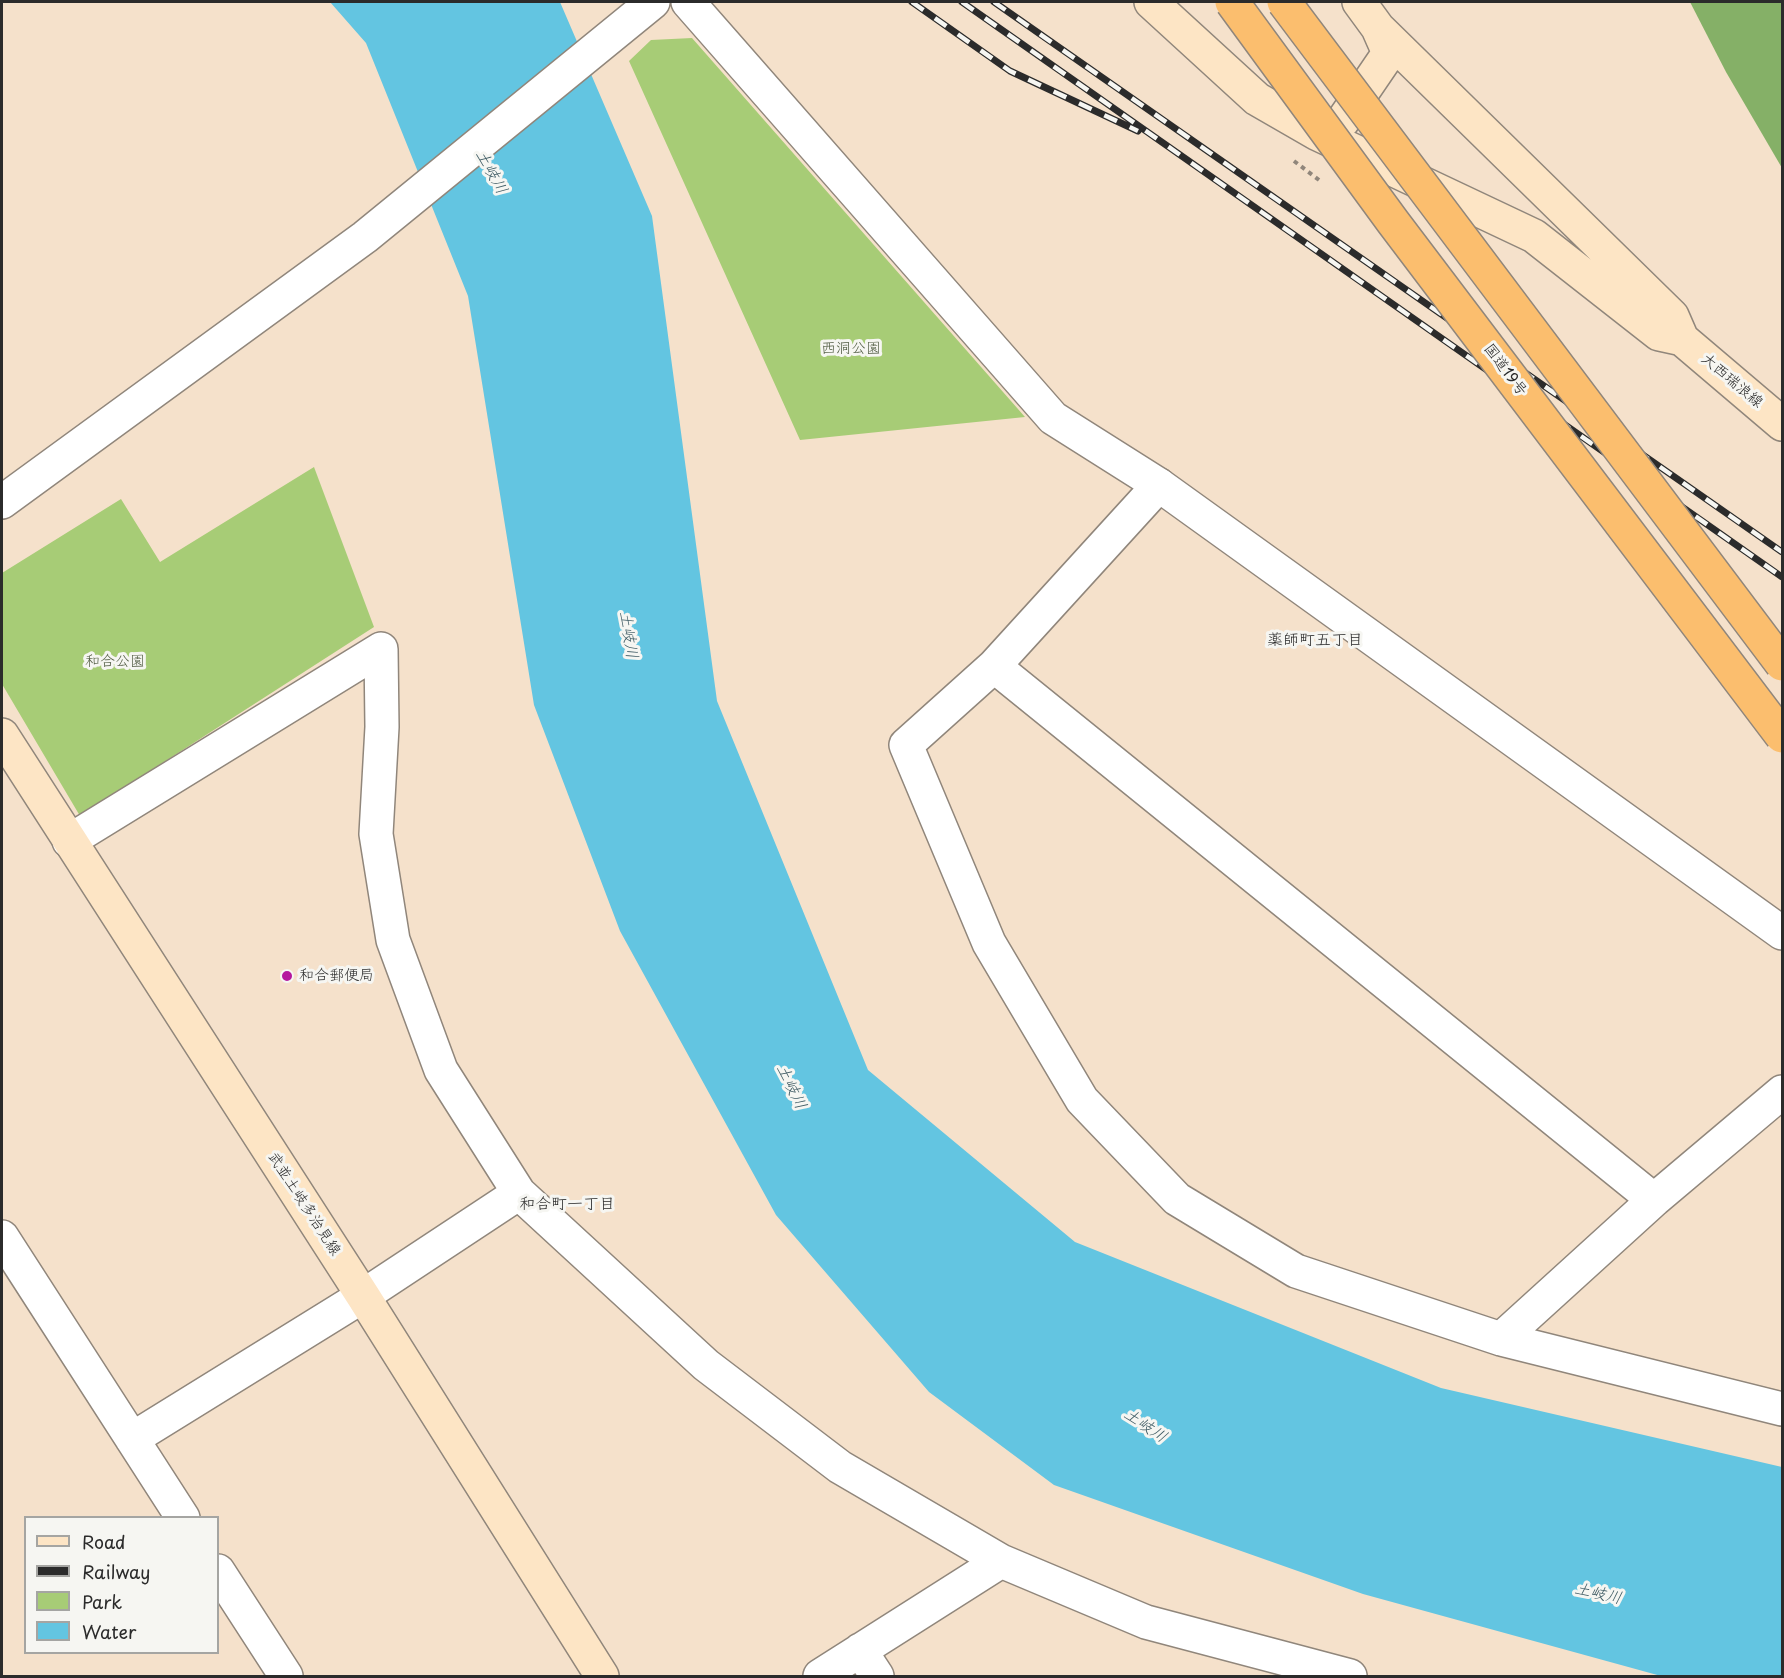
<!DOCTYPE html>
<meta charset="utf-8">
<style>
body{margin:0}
#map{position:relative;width:1784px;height:1678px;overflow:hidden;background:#f5e1cb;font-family:"Playpen Sans",sans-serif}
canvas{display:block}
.frame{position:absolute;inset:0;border:3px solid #2b2b2b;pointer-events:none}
.legend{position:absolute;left:24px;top:1516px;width:195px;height:138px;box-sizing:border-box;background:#f6f6f2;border:2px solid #a5a5a2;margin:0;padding:8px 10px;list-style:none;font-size:18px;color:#2b2b2b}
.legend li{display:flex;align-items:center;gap:12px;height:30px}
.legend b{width:30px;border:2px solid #a5a5a2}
</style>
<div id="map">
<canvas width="1784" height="1678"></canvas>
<div class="frame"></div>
<ul class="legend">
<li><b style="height:8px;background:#fde5c5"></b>Road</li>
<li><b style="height:8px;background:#2b2b2b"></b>Railway</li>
<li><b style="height:16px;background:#a7cc76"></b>Park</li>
<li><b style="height:16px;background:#63c5e1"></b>Water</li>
</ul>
</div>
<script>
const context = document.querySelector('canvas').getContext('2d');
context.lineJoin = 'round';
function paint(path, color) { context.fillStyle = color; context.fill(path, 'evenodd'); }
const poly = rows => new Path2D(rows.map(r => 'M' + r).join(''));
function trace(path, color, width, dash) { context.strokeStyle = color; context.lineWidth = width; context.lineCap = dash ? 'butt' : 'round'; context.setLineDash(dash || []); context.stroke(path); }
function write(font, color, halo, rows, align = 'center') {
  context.font = font + ' "Playpen Sans","Klee One",sans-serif'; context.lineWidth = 6; context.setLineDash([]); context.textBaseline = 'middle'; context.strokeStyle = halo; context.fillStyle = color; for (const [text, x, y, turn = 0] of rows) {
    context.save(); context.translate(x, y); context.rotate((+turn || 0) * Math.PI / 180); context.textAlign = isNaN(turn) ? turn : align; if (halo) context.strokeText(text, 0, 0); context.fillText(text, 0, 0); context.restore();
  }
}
const green = poly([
 [692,38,1025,417,800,440,629,61,651,40],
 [314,467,374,627,80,816,2,684,2,573,121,499,160,562]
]);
const forest = poly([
 [1690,2,1782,2,1782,168,1726,72]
]);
const water = poly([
 [330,2,560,2,652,216,717,701,868,1070,1075,1242,1441,1388,1782,1467,1782,1676,1661,1676,1363,1594,1054,1485,929,1392,776,1215,620,931,534,705,468,296,366,43]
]);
const path = poly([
 [1294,161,1319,180]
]);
const minor = poly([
 [1159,485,994,666,906,745,989,943,1082,1100,1177,1199,1296,1271,1501,1339,1782,1409],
 [994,666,1654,1200],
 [69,841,381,649,382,727,376,834,393,940,441,1070,519,1193,706,1365,840,1467,1001,1561,1146,1622,1350,1676],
 [2,1237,183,1518],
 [1501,1339,1654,1200,1782,1092],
 [132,1439,363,1296,519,1193],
 [218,1571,286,1676],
 [860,1650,877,1676],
 [820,1676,1001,1561]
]);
const tertiary = poly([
 [688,2,1053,418,1159,485,1782,933],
 [2,502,365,237,653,2]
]);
const secondary = poly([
 [1151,2,1257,99,1316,133,1534,236,1659,334,1682,339],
 [1359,2,1378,28,1672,316,1682,339,1782,424],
 [1316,133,1342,122,1389,53,1378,28],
 [2,735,363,1296,602,1676]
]);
const rail = poly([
 [912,2,1010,71,1138,131],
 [962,2,1782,577],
 [994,2,1782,552]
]);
const trunkBridge = poly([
 [1232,2,1393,222,1782,736],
 [1284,2,1782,664]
]);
const markers = [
 [287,976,6,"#b5179e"]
];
const parkNames = [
 ["西洞公園",851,349],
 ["和合公園",115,662]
];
const streetNames = [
 ["国道19号",1505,370,53],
 ["大西瑞浪線",1732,381,40],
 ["武並土岐多治見線",304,1204,57]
];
const poiNames = [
 ["和合郵便局",299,976]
];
const waterNames = [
 ["土岐川",491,172,61],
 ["土岐川",628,635,81],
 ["土岐川",791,1087,64],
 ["土岐川",1145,1426,34],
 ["土岐川",1598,1594,13]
];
const neighbourhoodNames = [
 ["薬師町五丁目",1315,641],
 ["和合町一丁目",567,1205]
];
paint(green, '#a7cc76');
paint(forest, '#85b067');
paint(water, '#63c5e1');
trace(minor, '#90867b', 36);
trace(tertiary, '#90867b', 36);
trace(secondary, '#90867b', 36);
trace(path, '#90867b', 4, [4.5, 4.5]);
trace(minor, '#fff', 33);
trace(tertiary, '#fff', 33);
trace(secondary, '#fde5c5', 33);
trace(rail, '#2b2b2b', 7);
trace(rail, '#f6f6f2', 4.5, [14]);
trace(trunkBridge, '#90867b', 36, []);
trace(trunkBridge, '#fbbe6e', 33);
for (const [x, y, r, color] of markers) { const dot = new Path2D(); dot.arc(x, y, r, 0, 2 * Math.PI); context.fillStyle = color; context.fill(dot); trace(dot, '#f6f6f2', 2); }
write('15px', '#505b42', '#f6f6f2', parkNames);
write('15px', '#2b2b2b', '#f6f6f2', streetNames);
write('15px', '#2b2b2b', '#f6f6f2', poiNames, 'left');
write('italic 16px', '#3c5962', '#f6f6f2', waterNames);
write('16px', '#2b2b2b', '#f6f6f2', neighbourhoodNames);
</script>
